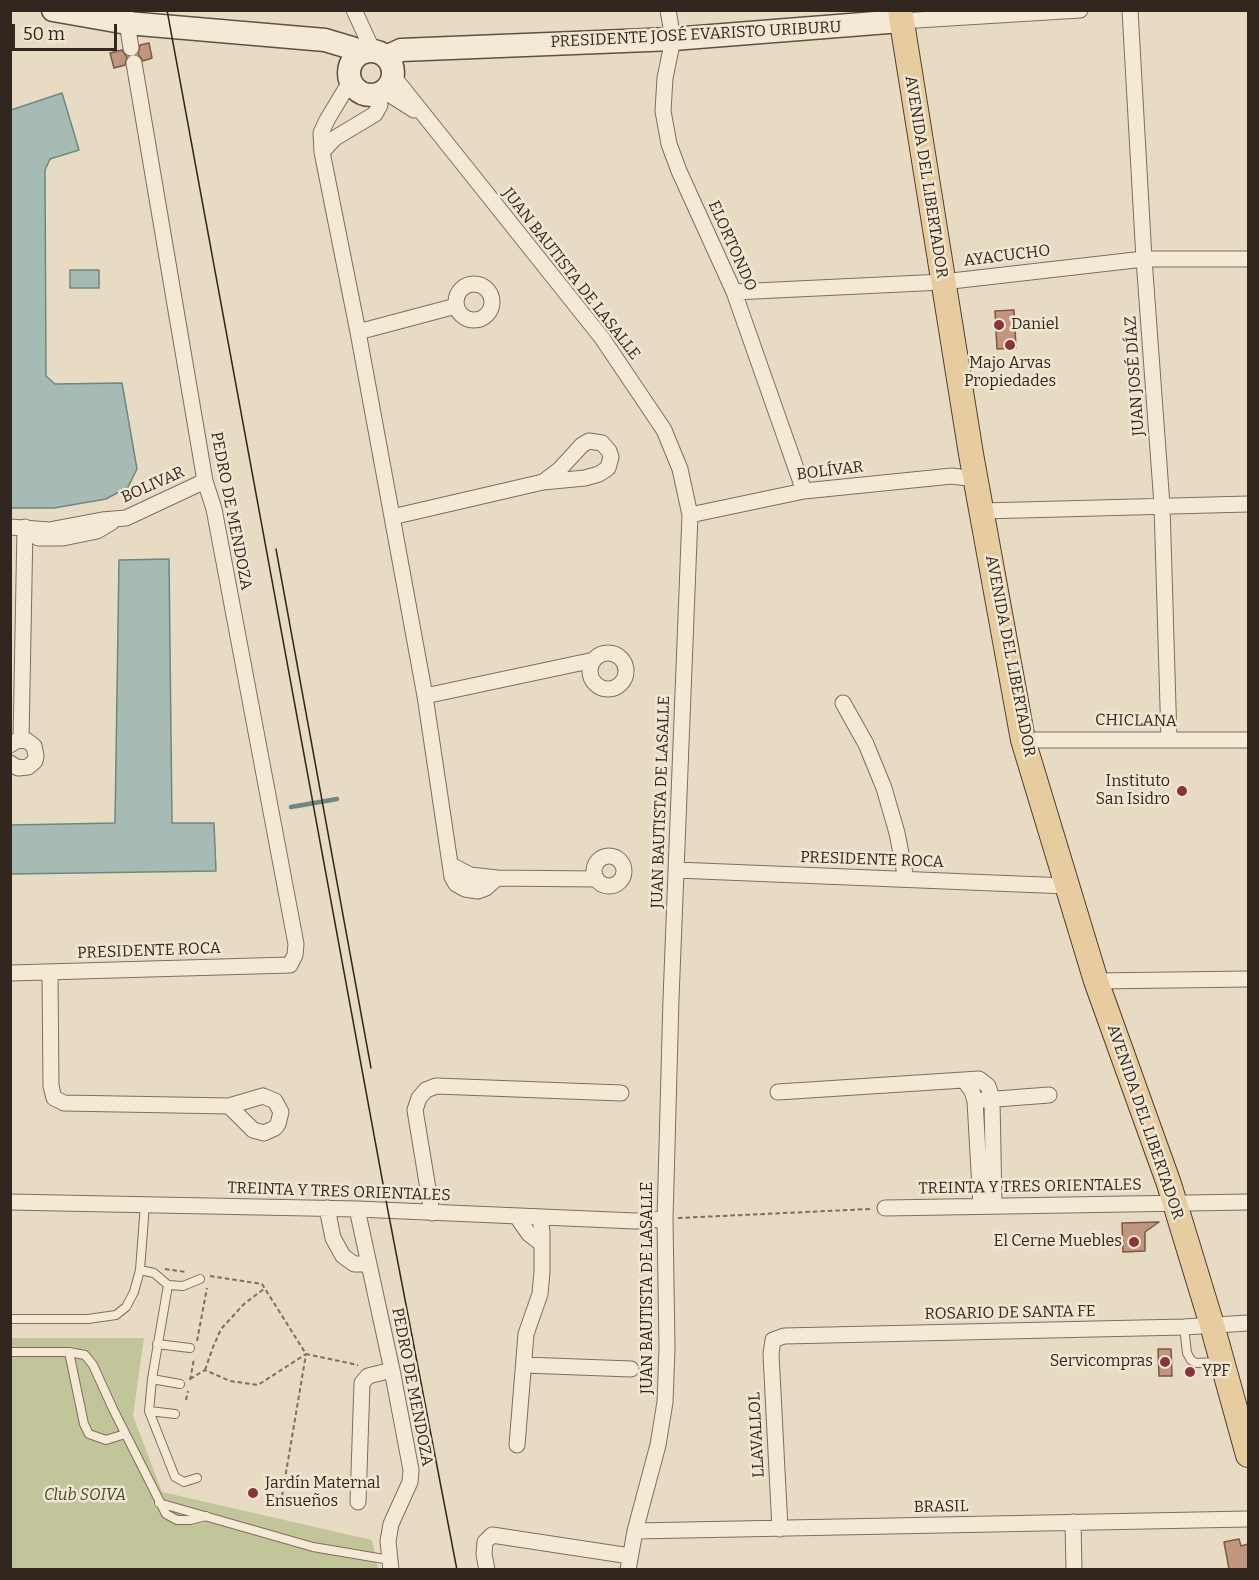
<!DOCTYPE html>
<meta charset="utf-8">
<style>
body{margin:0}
#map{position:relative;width:1259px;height:1580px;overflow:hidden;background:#e8dbc3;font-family:Bitter,serif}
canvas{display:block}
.frame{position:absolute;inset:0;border:12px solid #32271e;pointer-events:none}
.scale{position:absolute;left:12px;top:24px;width:105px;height:27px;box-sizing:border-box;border:3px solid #32271e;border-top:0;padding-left:8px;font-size:18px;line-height:21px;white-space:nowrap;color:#32271e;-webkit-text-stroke:4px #f0e6d2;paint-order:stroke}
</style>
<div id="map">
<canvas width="1259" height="1580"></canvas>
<div class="frame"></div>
<div class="scale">50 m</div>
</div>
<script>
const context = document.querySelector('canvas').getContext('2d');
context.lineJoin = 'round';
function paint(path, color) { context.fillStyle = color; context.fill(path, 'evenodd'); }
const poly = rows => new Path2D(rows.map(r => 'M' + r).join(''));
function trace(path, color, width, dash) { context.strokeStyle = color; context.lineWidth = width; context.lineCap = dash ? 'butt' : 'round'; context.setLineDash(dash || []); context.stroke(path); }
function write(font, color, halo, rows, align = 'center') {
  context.font = font + ' Bitter,serif'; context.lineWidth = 5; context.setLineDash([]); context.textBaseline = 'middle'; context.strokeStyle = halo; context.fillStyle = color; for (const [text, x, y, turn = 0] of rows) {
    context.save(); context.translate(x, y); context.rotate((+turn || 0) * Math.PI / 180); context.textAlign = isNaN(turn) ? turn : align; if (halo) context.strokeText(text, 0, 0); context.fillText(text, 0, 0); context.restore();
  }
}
const green = poly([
 [11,1338,144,1338,133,1416,162,1492,372,1540,378,1569,11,1570]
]);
const water = poly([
 [62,93,79,150,50,159,45,170,46,376,55,384,122,383,137,469,128,487,106,499,54,508,11,508,11,110,62,93],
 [70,270,99,270,99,288,70,288,70,270],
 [169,559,172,823,214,823,216,871,11,874,11,825,115,823,119,560,169,559]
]);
const stream = poly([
 [291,807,337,799]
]);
const building = poly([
 [149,43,152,58,143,61,138,54,140,45,149,43],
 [122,50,127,57,125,65,114,68,110,53,122,50],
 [1014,310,1016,348,997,349,995,311,1014,310],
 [1159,1222,1145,1232,1145,1251,1123,1252,1122,1223,1159,1222],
 [1158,1349,1171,1349,1172,1376,1159,1376,1158,1349],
 [1239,1539,1241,1546,1248,1544,1248,1569,1229,1569,1224,1542,1239,1539]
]);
const path = poly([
 [678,1218,870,1209],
 [165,1269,186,1272],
 [210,1276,262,1284,306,1354,358,1365],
 [197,1341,207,1288],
 [205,1370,213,1347,221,1329,244,1304,265,1288],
 [190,1379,205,1370,230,1381,258,1385,306,1354,280,1508],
 [190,1380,194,1359],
 [186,1400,188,1391]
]);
const lane = poly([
 [140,1270,154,1273,168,1285,183,1286,200,1279],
 [168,1285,152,1379,149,1411,175,1477,184,1482,197,1478],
 [10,1319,88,1319,116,1315,126,1307,134,1292,140,1270,145,1204],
 [1184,1327,1187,1353,1191,1360,1196,1363,1217,1362],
 [157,1344,190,1348],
 [10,1352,69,1352,85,1355,93,1365,113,1409,166,1514,177,1520,190,1520,206,1516],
 [69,1352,84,1424,89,1434,106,1440,125,1434],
 [152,1379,180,1384],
 [149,1411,175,1414],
 [159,1503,313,1547,390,1560]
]);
const street = poly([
 [125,10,131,48],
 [354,10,373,51],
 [668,10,673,39,665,78,663,111,669,144,679,171,734,292,804,491],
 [1130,10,1144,259,1162,505,1169,740],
 [901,21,1080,10],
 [393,76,602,338,664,430,680,469,690,515,671,999,665,1219,667,1348,665,1402,658,1445,635,1531,628,1570],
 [351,80,327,120,321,133,322,152,358,332,425,696,452,877,456,884,465,889,478,891,486,888,497,878],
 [384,91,414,110],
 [322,152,335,138,375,114,380,105,379,93],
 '456 302a18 18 0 1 1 36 0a18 18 0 1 1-36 0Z',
 [734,292,943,282,1144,259,1248,259],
 [358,332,456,306],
 [983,511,1248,504],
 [690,515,804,491,952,476,976,479],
 [392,517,543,482,585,478,599,474,608,468,611,457,609,451,602,443,589,441,582,445,559,470,543,482],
 [10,527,49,530,102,520,126,518,205,481],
 [38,538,63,538,97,531,112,522],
 '590 671a18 18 0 1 1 36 0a18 18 0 1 1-36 0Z',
 [425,696,594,660],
 [843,703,866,744,884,788,897,833,906,879],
 [21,740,25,527],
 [1023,740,1248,740],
 [10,745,16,741,26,740,34,746,36,756,35,761,28,767,18,768,10,763],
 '594 871a15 15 0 1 1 30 0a15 15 0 1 1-30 0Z',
 [451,865,470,875,497,878,596,879],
 [676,870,1067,886],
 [10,973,290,965,295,955,296,944,214,509,205,481,134,63],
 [50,973,51,1086,54,1098,64,1103,229,1106],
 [1096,981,1248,979],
 [964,1080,972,1091,975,1101,981,1206],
 [778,1092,979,1079,988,1086,992,1099,994,1206],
 [263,1096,275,1101,281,1112,278,1124,275,1128,264,1133,253,1130,229,1106,263,1096],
 [983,1100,1049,1095],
 [10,1202,357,1209,635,1221,665,1219],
 [327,1208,333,1238,343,1256,354,1264,369,1264],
 [885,1208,1248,1202],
 [357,1209,392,1370,411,1470,410,1482,391,1524,388,1541,391,1570],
 [432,1213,415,1110,419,1098,426,1090,436,1086,621,1093],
 [517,1217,529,1234,542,1244],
 [524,1365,631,1369],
 [517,1445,526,1334,540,1294,542,1272,542,1232,540,1218],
 [358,1502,362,1383,368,1376,392,1370],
 [1073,1522,1074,1570],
 [780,1529,771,1354,773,1340,784,1336,1184,1327,1248,1323],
 [635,1531,1248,1519],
 [487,1570,484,1554,485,1542,492,1535,630,1556]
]);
const secondary = poly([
 [53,10,127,23,325,40,365,52],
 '349 73a22 22 0 1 1 44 0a22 22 0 1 1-44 0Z',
 [386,57,401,50,673,39,901,21]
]);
const primary = poly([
 [900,10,971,454,1023,740,1096,981,1169,1184,1212,1325,1248,1455]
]);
const tram = poly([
 [167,10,388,1211,457,1570],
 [276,549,371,1068]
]);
const markers = [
 [999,325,6,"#87343a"],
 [1010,345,6,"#87343a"],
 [1182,791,6,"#87343a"],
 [1134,1242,6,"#87343a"],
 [1165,1362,6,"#87343a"],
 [1190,1372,6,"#87343a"],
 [253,1493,6,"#87343a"]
];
const streetNames = [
 ["PRESIDENTE JOSÉ EVARISTO URIBURU",696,35,-3],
 ["AVENIDA DEL LIBERTADOR",926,177,81],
 ["ELORTONDO",732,246,66],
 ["AYACUCHO",1007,256,-7],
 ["JUAN BAUTISTA DE LASALLE",571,274,52],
 ["JUAN JOSÉ DÍAZ",1135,376,-94],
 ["BOLÍVAR",830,471,-7],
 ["BOLIVAR",153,485,-24],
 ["PEDRO DE MENDOZA",231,511,79],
 ["AVENIDA DEL LIBERTADOR",1010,656,79],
 ["CHICLANA",1136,721,1],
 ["JUAN BAUTISTA DE LASALLE",661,802,-88],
 ["PRESIDENTE ROCA",872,860,2],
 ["PRESIDENTE ROCA",149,951,-2],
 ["AVENIDA DEL LIBERTADOR",1145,1122,71],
 ["TREINTA Y TRES ORIENTALES",1030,1187,-1],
 ["TREINTA Y TRES ORIENTALES",339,1192,2],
 ["JUAN BAUTISTA DE LASALLE",648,1288,-90],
 ["ROSARIO DE SANTA FE",1010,1313,-1],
 ["PEDRO DE MENDOZA",412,1387,79],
 ["LLAVALLOL",757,1435,-93],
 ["BRASIL",941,1507,-1]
];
const poiNames = [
 ["Daniel",1011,325],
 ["Majo Arvas",1010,364,"center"],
 ["Propiedades",1010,382,"center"],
 ["Instituto",1170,782,"right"],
 ["San Isidro",1170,800,"right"],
 ["El Cerne Muebles",1122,1242,"right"],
 ["Servicompras",1153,1362,"right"],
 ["YPF",1202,1372],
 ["Jardín Maternal",265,1484],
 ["Ensueños",265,1502]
];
const parkNames = [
 ["Club SOIVA",85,1496]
];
paint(green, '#c2c499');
paint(water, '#a5bbb3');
trace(water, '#6d8880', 1.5);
trace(stream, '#6d8880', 4.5);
paint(building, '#c1967e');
trace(building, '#7c5845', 1.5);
trace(lane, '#806d5c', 10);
trace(street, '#806d5c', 17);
trace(secondary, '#624f40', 25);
trace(primary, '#4e3c30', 26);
trace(path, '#806d5c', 2, [4.5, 3]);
trace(lane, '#f4e9d5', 8);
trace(street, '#f4e9d5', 15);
trace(secondary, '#f4e9d5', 22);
trace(primary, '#e7cc9f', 24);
trace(tram, '#32271e', 1.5);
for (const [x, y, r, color] of markers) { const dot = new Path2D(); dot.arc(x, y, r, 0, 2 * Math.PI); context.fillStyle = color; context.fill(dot); trace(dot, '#f0e6d2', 2); }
write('16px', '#32271e', '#f0e6d2', streetNames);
write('16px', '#32271e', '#f0e6d2', poiNames, 'left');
write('italic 16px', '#454b28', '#f0e6d2', parkNames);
</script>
